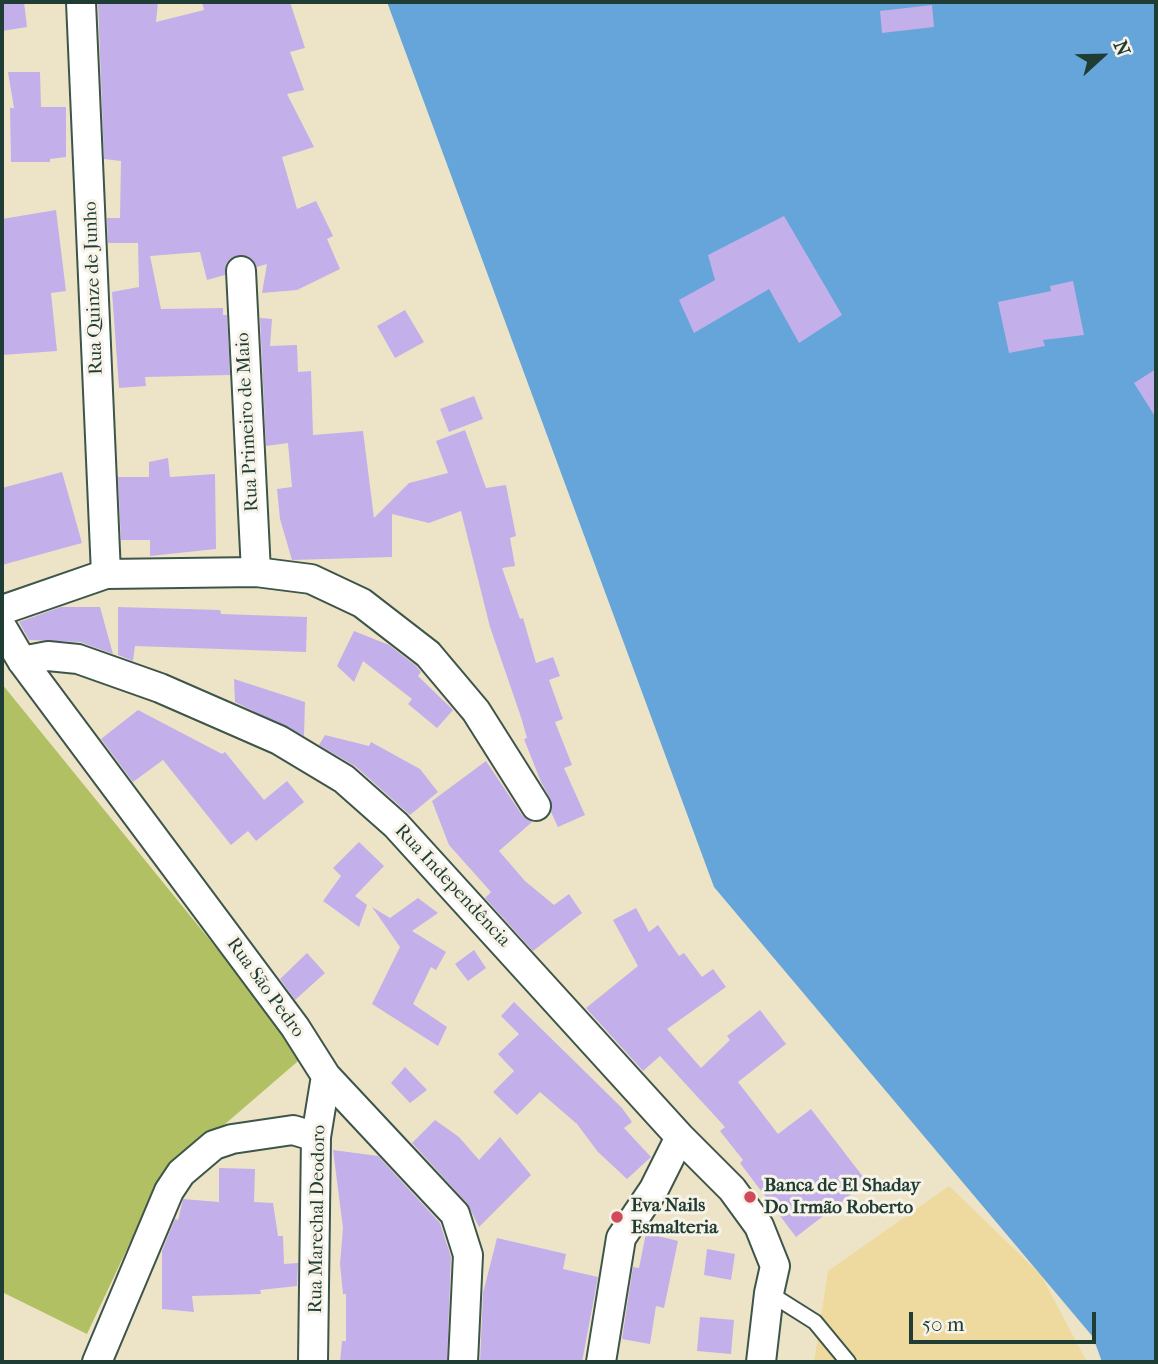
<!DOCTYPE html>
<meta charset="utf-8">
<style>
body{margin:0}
#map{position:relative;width:1158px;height:1364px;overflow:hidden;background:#ede4c7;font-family:"IM FELL French Canon",serif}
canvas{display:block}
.frame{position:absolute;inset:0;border:4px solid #1f3d34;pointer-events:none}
.north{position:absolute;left:1067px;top:21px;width:70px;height:70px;-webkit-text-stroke:5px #f7f3e8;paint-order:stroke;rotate:68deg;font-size:19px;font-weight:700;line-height:28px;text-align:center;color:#1f3d34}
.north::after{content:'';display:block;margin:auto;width:24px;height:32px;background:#1f3d34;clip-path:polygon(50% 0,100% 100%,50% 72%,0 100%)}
.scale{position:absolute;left:909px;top:1312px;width:187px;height:32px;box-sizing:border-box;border:4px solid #1f3d34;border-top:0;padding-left:9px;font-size:21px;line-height:24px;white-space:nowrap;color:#1f3d34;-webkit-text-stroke:5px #f7f3e8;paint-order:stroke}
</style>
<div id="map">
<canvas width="1158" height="1364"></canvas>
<div class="frame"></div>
<div class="north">N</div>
<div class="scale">50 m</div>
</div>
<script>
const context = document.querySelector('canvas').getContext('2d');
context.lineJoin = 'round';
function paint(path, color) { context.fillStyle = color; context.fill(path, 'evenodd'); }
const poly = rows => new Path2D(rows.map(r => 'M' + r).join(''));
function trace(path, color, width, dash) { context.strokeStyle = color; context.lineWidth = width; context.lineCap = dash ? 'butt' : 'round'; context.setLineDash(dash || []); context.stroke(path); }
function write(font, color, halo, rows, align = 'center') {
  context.font = font + ' "IM FELL French Canon",serif'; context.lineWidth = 6; context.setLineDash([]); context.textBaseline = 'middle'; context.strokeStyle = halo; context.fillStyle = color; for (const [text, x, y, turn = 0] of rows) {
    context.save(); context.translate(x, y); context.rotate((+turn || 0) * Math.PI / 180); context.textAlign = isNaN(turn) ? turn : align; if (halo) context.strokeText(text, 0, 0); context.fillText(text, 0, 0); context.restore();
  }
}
const green = poly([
 [2,684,304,1056,159,1181,87,1334,2,1292]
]);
const sand = poly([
 [949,1186,1041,1275,1087,1362,814,1362,828,1271]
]);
const water = poly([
 [387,2,1156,2,1156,1362,1102,1362,1093,1337,714,887]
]);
const building = poly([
 [2,2,24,2,27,27,2,31],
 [98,2,158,2,156,22,204,10,202,2,290,2,305,48,290,52,304,90,287,94,314,147,282,157,297,209,316,201,333,236,327,239,340,269,297,290,262,293,267,264,257,267,248,256,233,257,226,264,225,275,207,280,200,252,150,256,161,309,223,308,223,315,227,315,230,375,145,377,146,386,119,388,112,292,139,287,138,243,108,243,107,218,120,218,121,161,104,159],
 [932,5,934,27,882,33,880,11],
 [8,72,40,72,41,107,66,107,66,157,50,159,50,162,11,162,10,108,14,108],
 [56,210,66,291,51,293,57,351,2,355,2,219],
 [784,216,842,315,799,343,769,289,694,333,679,300,715,280,708,255],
 [1073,281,1084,335,1043,340,1045,346,1009,353,998,302,1051,291,1050,286],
 [405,310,424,342,395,358,377,326],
 [260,318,272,319,270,346,297,345,298,372,311,371,313,435,363,431,374,518,409,483,448,473,436,441,465,430,486,488,506,485,516,536,510,538,515,566,502,568,520,619,523,618,536,663,553,657,560,676,549,680,563,719,555,722,572,765,564,768,585,815,558,827,551,812,550,798,541,782,524,739,527,738,521,717,490,627,461,511,429,523,392,514,392,557,292,560,280,519,277,489,292,487,288,443,266,446],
 [1156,369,1156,418,1134,383],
 [474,396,483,419,449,432,440,409],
 [168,458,170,477,215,474,216,549,150,556,150,540,121,540,118,477,149,477,149,462],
 [62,472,82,543,2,565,2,488],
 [61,607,100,607,113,654,80,642,29,640,19,622],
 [118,607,220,610,221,614,307,617,306,652,135,646,133,661,118,655],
 [354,631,389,645,416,666,421,672,418,676,453,710,437,728,408,704,412,699,363,661,354,682,337,666],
 [234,679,305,702,304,736,235,702],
 [138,710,222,754,225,752,264,800,287,781,304,802,256,841,248,831,231,845,163,760,133,782,101,739],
 [325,735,369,746,371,742,420,769,438,792,410,815,355,766,319,745],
 [486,761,522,815,532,822,499,851,525,881,554,905,569,894,582,913,533,951,485,898,491,892,449,845,432,801],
 [359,842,384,866,355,896,367,905,359,927,323,901,341,876,333,868],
 [418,898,438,913,412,931,446,952,436,970,431,967,413,1004,447,1027,438,1046,372,1004,400,947,372,907,390,918],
 [636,908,649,932,658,925,679,956,684,953,702,977,713,969,726,987,667,1029,701,1068,730,1040,727,1036,760,1010,786,1044,738,1082,778,1134,811,1109,867,1182,796,1237,740,1163,743,1160,720,1131,725,1127,660,1056,643,1071,586,1008,638,966,613,920],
 [474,950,486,968,468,981,455,964],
 [307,953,325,973,295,1000,280,979],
 [514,1002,622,1108,632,1122,624,1128,651,1157,627,1179,598,1152,577,1124,540,1092,517,1115,493,1092,514,1071,498,1054,519,1034,501,1016],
 [405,1067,427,1090,410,1103,391,1083],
 [435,1120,459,1137,479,1160,500,1137,531,1175,479,1227,467,1203,412,1143],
 [333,1150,378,1156,440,1223,451,1257,447,1362,340,1362,342,1341,346,1341,346,1294,343,1294,340,1264,343,1228],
 [219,1168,255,1169,254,1202,273,1203,278,1236,283,1236,284,1264,298,1263,297,1286,260,1290,261,1294,192,1296,194,1312,162,1309,162,1251,175,1219,178,1220,183,1199,219,1202],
 [646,1233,678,1241,664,1308,656,1306,650,1344,622,1339,633,1267,639,1268],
 [497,1238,566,1254,563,1269,598,1277,582,1362,480,1362,483,1293],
 [707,1249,735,1254,731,1280,704,1275],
 [700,1317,734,1320,731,1354,697,1351]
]);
const lane = poly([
 [769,1293,815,1322,848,1362]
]);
const street = poly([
 [81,2,106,574],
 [241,271,256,572],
 [2,610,106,574,256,572,311,579,362,603,428,654,476,711,536,806],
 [2,627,22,661,295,1027,326,1076,455,1214,468,1255,463,1362],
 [22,661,48,656,78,659,160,688,279,740,344,779,396,825,680,1137,732,1189,759,1226,775,1266,769,1293,761,1362],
 [97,1362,169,1191,181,1173,214,1145,232,1139,293,1130,316,1137],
 [313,1362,316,1137,326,1076],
 [601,1362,621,1238,654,1189,680,1137]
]);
const markers = [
 [750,1197,7,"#d1495b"],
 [617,1217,7,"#d1495b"]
];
const streetNames = [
 ["Rua Quinze de Junho",94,288,-92],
 ["Rua Primeiro de Maio",248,422,-93],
 ["Rua Independência",452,886,47],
 ["Rua São Pedro",265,988,54],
 ["Rua Marechal Deodoro",318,1219,-89]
];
const poiNames = [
 ["Banca de El Shaday",764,1186],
 ["Do Irmão Roberto",764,1208],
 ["Eva Nails",631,1206],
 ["Esmalteria",631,1228]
];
paint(green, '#b1c063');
paint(sand, '#eeda9e');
paint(water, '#66a5d9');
paint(building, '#c3afea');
trace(lane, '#3e564a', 18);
trace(street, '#3e564a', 32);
trace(lane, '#fff', 14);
trace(street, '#fff', 28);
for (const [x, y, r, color] of markers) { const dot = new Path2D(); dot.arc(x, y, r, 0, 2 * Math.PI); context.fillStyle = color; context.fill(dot); trace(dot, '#f7f3e8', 2.5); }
write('19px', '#1f3d34', '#f7f3e8', streetNames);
write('bold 19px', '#1f3d34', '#f7f3e8', poiNames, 'left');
</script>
